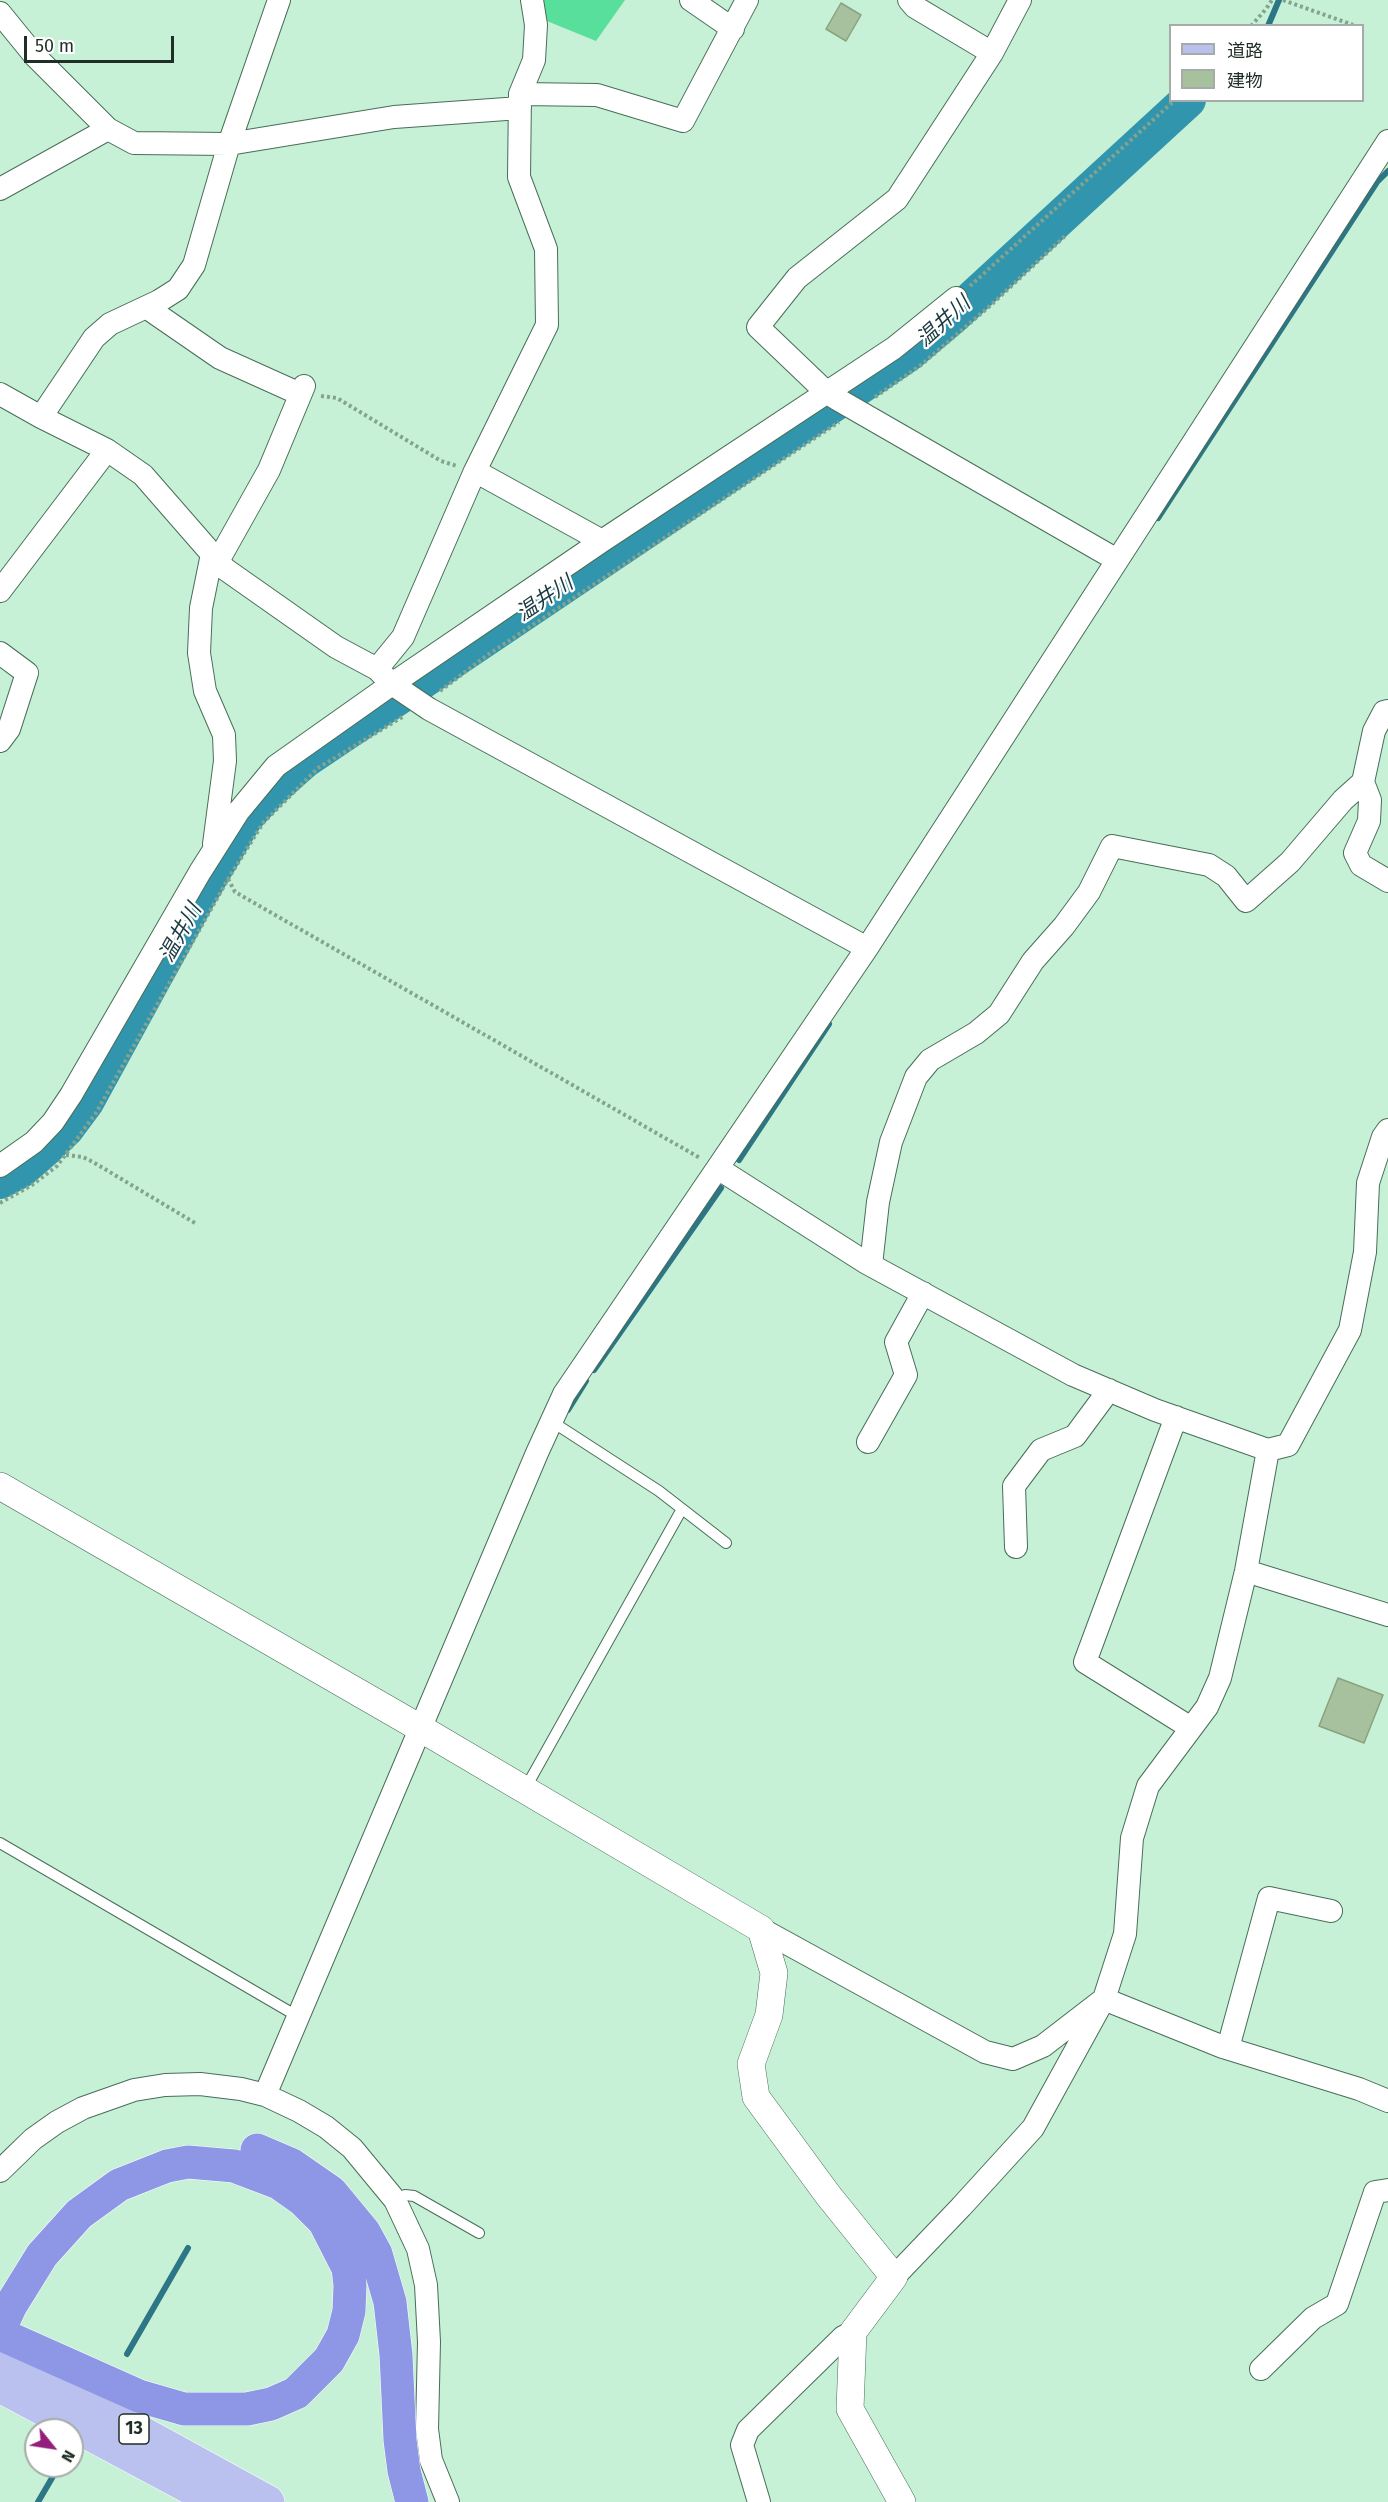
<!DOCTYPE html>
<meta charset="utf-8">
<style>
body{margin:0}
#map{position:relative;width:1388px;height:2502px;overflow:hidden;background:#c6f1d6;font-family:"Fira Sans","Noto Sans JP",sans-serif}
canvas{display:block}
.legend{position:absolute;left:1169px;top:24px;width:195px;height:78px;box-sizing:border-box;background:#fff;border:2px solid #a5aca8;margin:0;padding:8px 10px;list-style:none;font-size:18px;color:#1f2f25}
.legend li{display:flex;align-items:center;gap:12px;height:30px}
.legend b{width:30px;border:2px solid #a5aca8}
.north{position:absolute;left:24px;top:2418px;width:60px;height:60px;box-sizing:border-box;background:#fff;border:2px solid #a5aca8;border-radius:50%;rotate:120deg;font-size:16px;font-weight:700;line-height:24px;text-align:center;color:#1f2f25}
.north::after{content:'';display:block;margin:auto;width:21px;height:27px;background:#931e7c;clip-path:polygon(50% 0,100% 100%,50% 72%,0 100%)}
.scale{position:absolute;left:24px;top:36px;width:150px;height:27px;box-sizing:border-box;border:3px solid #1f2f25;border-top:0;padding-left:8px;font-size:18px;line-height:21px;white-space:nowrap;color:#1f2f25;-webkit-text-stroke:4px #fff;paint-order:stroke}
</style>
<div id="map">
<canvas width="1388" height="2502"></canvas>
<ul class="legend">
<li><b style="height:8px;background:#bbc1ef"></b>道路</li>
<li><b style="height:16px;background:#a7c19e"></b>建物</li>
</ul>
<div class="north">N</div>
<div class="scale">50 m</div>
</div>
<script>
const context = document.querySelector('canvas').getContext('2d');
context.lineJoin = 'round';
function paint(path, color) { context.fillStyle = color; context.fill(path, 'evenodd'); }
const poly = rows => new Path2D(rows.map(r => 'M' + r).join(''));
function trace(path, color, width, dash) { context.strokeStyle = color; context.lineWidth = width; context.lineCap = dash ? 'butt' : 'round'; context.setLineDash(dash || []); context.stroke(path); }
function write(font, color, halo, rows, align = 'center') {
  context.font = font + ' "Fira Sans","Noto Sans JP",sans-serif'; context.lineWidth = 4.5; context.setLineDash([]); context.textBaseline = 'middle'; context.strokeStyle = halo; context.fillStyle = color; for (const [text, x, y, turn = 0] of rows) {
    context.save(); context.translate(x, y); context.rotate((+turn || 0) * Math.PI / 180); context.textAlign = isNaN(turn) ? turn : align; if (halo) context.strokeText(text, 0, 0); context.fillText(text, 0, 0); context.restore();
  }
}
const green = poly([
 [537,0,625,0,596,41,542,19]
]);
const stream = poly([
 [1268,26,1279,0],
 [1158,518,1377,182,1388,171],
 [739,1160,829,1024],
 [594,1370,721,1188],
 [568,1410,586,1381],
 [127,2354,188,2248],
 [38,2502,59,2466]
]);
const river = poly([
 [0,1181,21,1170,45,1149,66,1129,86,1102,198,897,245,818,270,791,305,760,908,354,952,317,1188,100]
]);
const building = poly([
 [841,3,861,15,846,41,826,29,841,3],
 [1338,1678,1383,1695,1364,1743,1319,1726,1338,1678]
]);
const path = poly([
 [1283,0,1353,25],
 [1251,26,1266,9,1272,0],
 [970,286,1175,100],
 [321,396,337,398,441,461,457,466],
 [875,397,921,365,991,305,1065,236],
 [440,691,486,656,839,422],
 [228,879,235,892,700,1158],
 [66,1155,83,1157,93,1162,195,1223],
 [0,1203,32,1185,57,1166,96,1113,228,879,263,823,318,768,404,716]
]);
const service = poly([
 [551,1421,659,1491,726,1543],
 [525,1789,682,1509],
 [0,1843,297,2016],
 [395,2200,405,2195,414,2196,479,2233]
]);
const minor = poly([
 [691,0,733,29],
 [909,0,915,7,992,53],
 [1020,0,992,53,897,199,797,278,758,327,826,392,837,399,1117,560],
 [0,13,35,56,108,129],
 [520,94,597,95,683,121,747,0],
 [0,189,108,129,134,143,229,144,394,117,520,108],
 [146,307,220,358,300,394],
 [0,394,41,417,94,338,110,324,159,301,178,289,194,265,229,144,279,0],
 [41,417,107,450,143,475,225,569,336,647,377,669,392,684,429,709,867,948],
 [475,471,602,541],
 [212,554,201,608,199,653,205,691,224,735,225,761,214,844],
 [218,561,269,470,304,386],
 [0,591,107,450],
 [0,653,27,673,9,729,0,741],
 [377,669,403,637,475,471,547,325,546,249,519,177,520,94,534,60,536,25,532,0],
 [1363,782,1370,800,1369,821,1355,853,1361,865,1388,881],
 [0,1166,34,1142,53,1122,71,1095,200,872,238,812,276,766,392,684,602,541,894,348,956,298],
 [719,1169,865,1262,1073,1375,1155,1410,1268,1450,1246,1571,1220,1678,1207,1707,1148,1786,1132,1838,1125,1934,1104,1999,1033,2128,961,2207,894,2277],
 [871,1265,878,1202,891,1142,916,1077,930,1060,976,1033,999,1014,1033,961,1064,926,1089,892,1112,846,1209,865,1226,876,1246,901,1290,862,1343,800,1363,782,1374,731,1384,712,1388,711],
 [1176,1417,1085,1662,1191,1728],
 [868,1442,906,1375,896,1342,923,1293],
 [1268,1450,1288,1445,1350,1330,1365,1252,1368,1183,1383,1137,1388,1130],
 [1016,1547,1014,1486,1041,1450,1075,1436,1109,1390],
 [1246,1571,1388,1615],
 [761,1929,985,2052,1013,2059,1043,2046,1104,1999,1223,2047,1359,2089,1388,2101],
 [1228,2048,1269,1898,1331,1911],
 [265,2095,537,1453,564,1394,867,948,1388,141],
 [0,2171,33,2139,57,2122,83,2108,134,2090,165,2085,200,2084,241,2089,265,2095,299,2111,326,2127,352,2148,395,2200,418,2249,426,2285,429,2342,427,2429,431,2460,448,2502],
 [1261,2369,1313,2318,1337,2304,1375,2192,1388,2190],
 [759,2502,742,2445,748,2430,843,2337,853,2332]
]);
const tertiary = poly([
 [0,1486,420,1728,761,1929,774,1973,769,2015,751,2064,756,2097,828,2195,894,2277,853,2332,850,2409,902,2502]
]);
const primary = poly([
 [0,2355,268,2502],
 [0,2386,217,2502]
]);
const motorway = poly([
 [257,2150,292,2165,331,2192,364,2232,376,2254,390,2302,396,2355,400,2440,404,2471,412,2502],
 [0,2329,11,2305,42,2255,79,2214,119,2185,167,2166,188,2162,234,2166,279,2183,303,2200,324,2221,348,2268,350,2285,349,2311,343,2335,329,2360,296,2393,271,2404,247,2409,184,2409,139,2396,0,2334]
]);
const shields = [
 [134,2429,30]
];
const shieldNames = [
 ["13",134,2429]
];
const waterNames = [
 ["温井川",944,322,-42],
 ["温井川",545,599,-34],
 ["温井川",181,933,-61]
];
paint(green, '#57df9b');
trace(stream, '#2c7685', 6);
trace(river, '#3295ae', 36);
paint(building, '#a7c19e');
trace(building, '#89a280', 1.5);
trace(service, '#486e58', 12);
trace(minor, '#486e58', 24);
trace(tertiary, '#486e58', 28);
trace(primary, '#fff', 34);
trace(motorway, '#fff', 34);
trace(path, '#83a38f', 4, [3, 3]);
trace(service, '#fff', 10);
trace(minor, '#fff', 22);
trace(tertiary, '#fff', 27);
trace(primary, '#bbc1ef', 33);
trace(motorway, '#8e97e5', 33);
for (const [x, y, w] of shields) { const box = new Path2D(); box.roundRect(x - w / 2, y - 15, w, 30, 4.5); context.fillStyle = '#fff'; context.fill(box); trace(box, '#1f2f25', 1.5); }
write('bold 18px', '#1f2f25', null, shieldNames);
write('italic 21px', '#1b3941', '#fff', waterNames);
</script>
